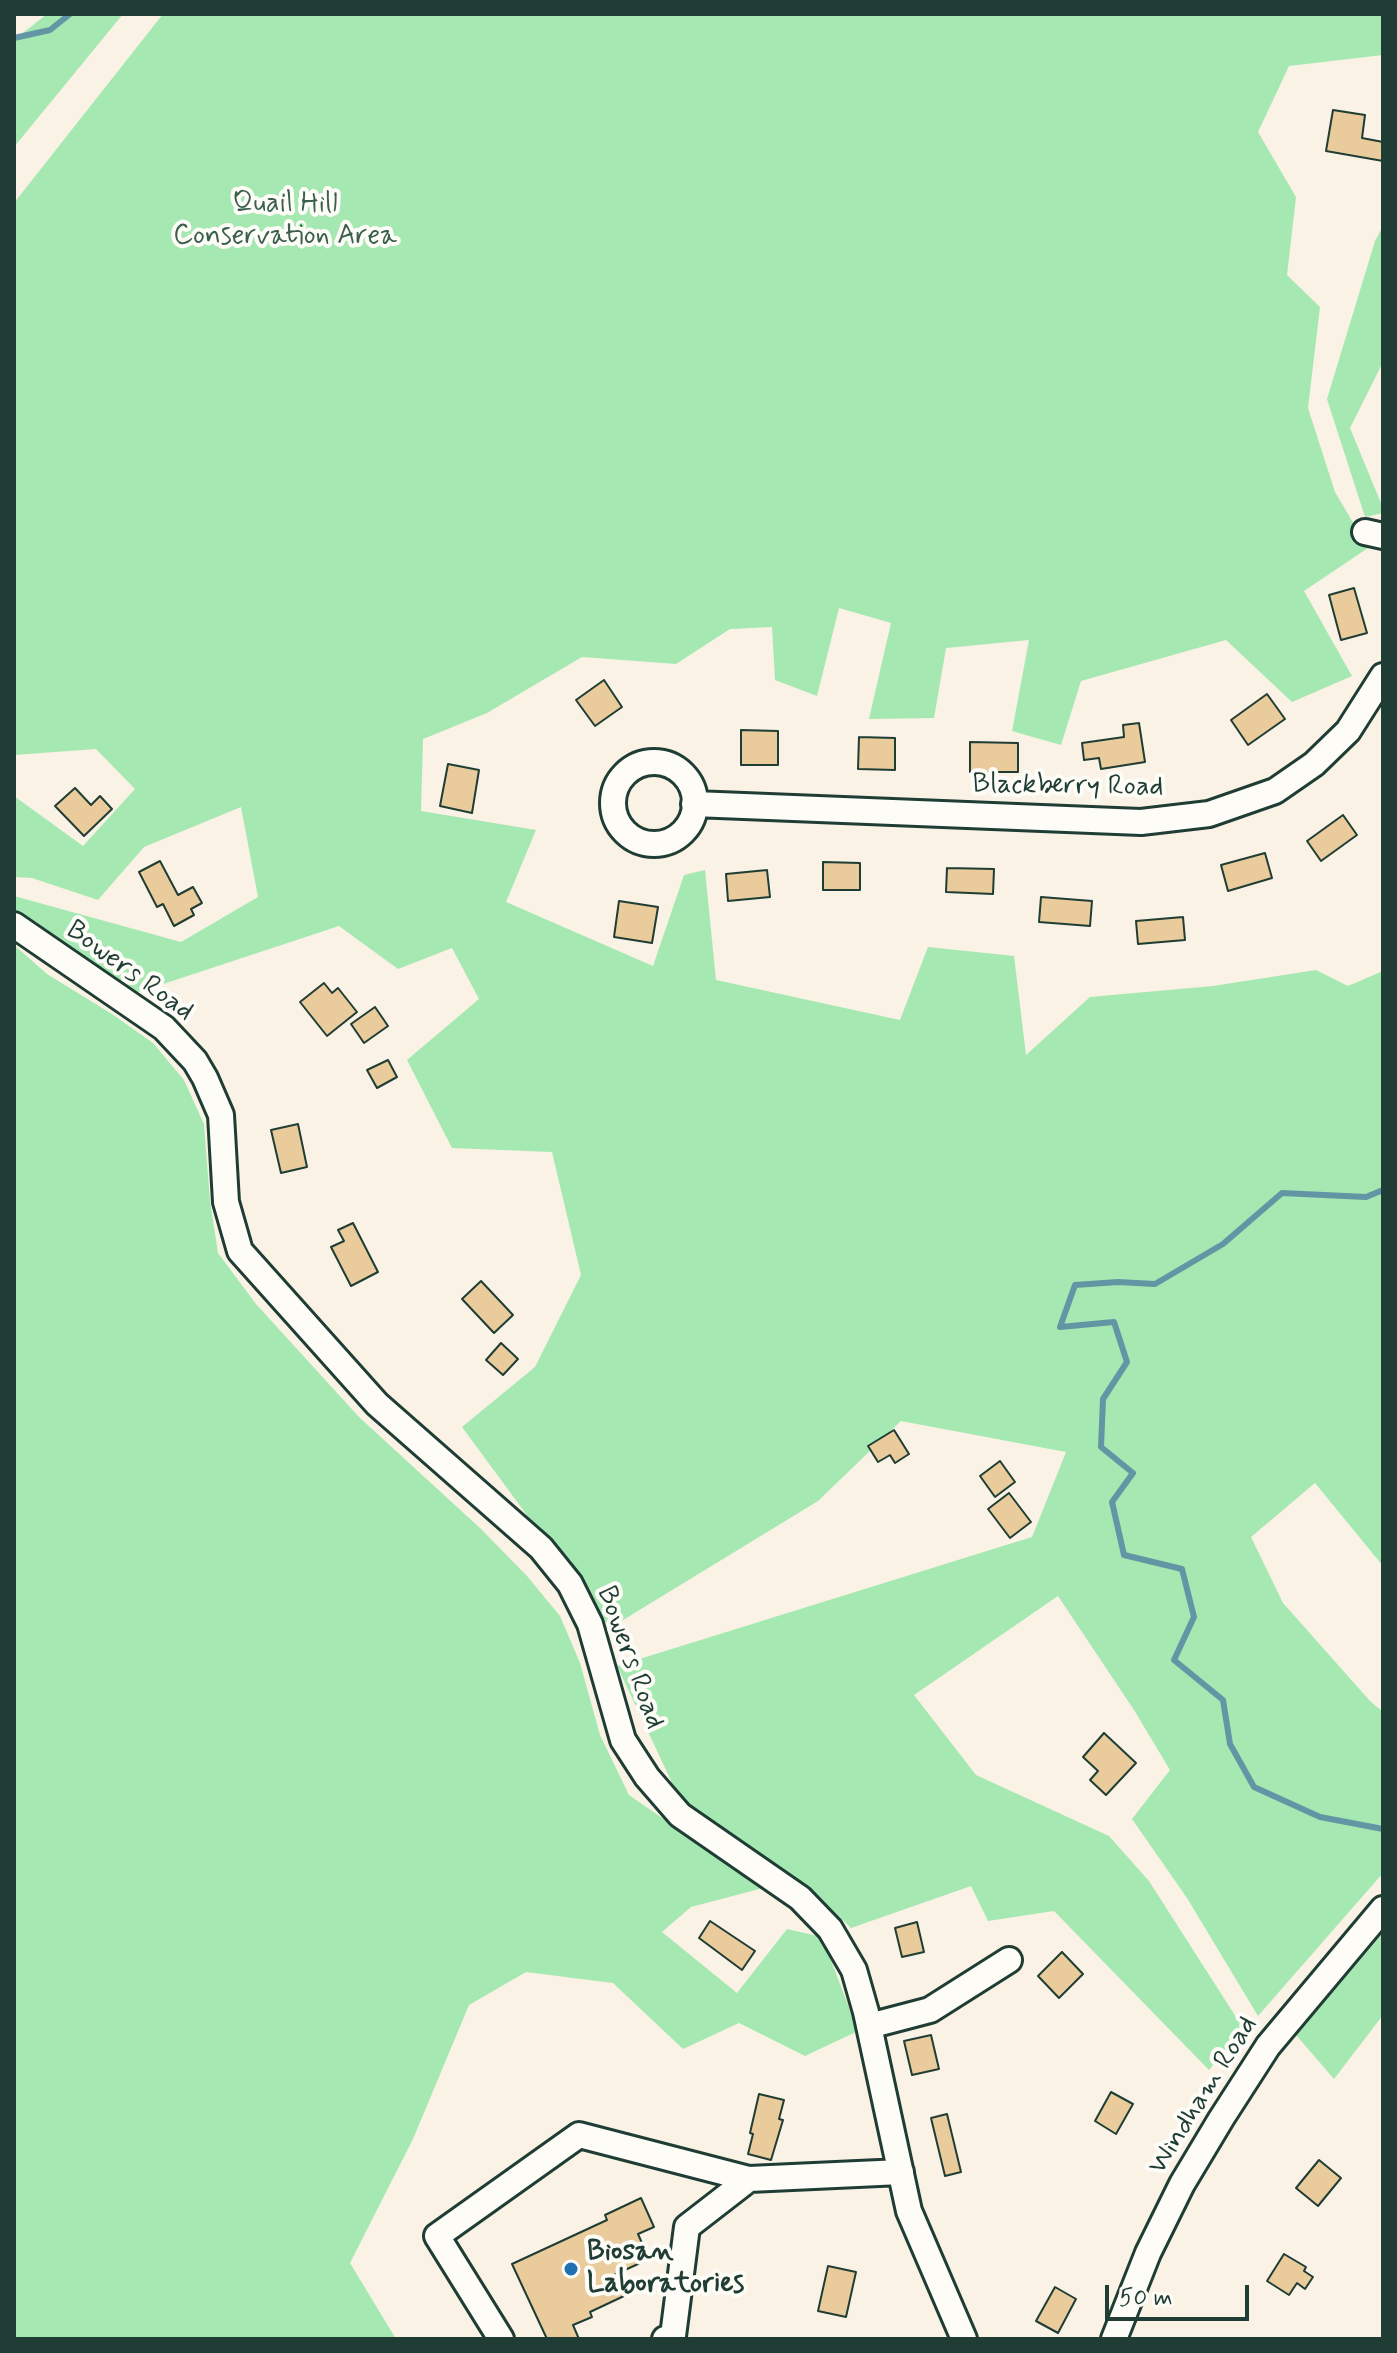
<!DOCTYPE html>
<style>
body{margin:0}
#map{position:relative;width:1397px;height:2353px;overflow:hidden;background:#f9f2e5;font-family:Mynerve,sans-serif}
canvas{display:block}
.frame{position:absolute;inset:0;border:16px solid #1f3d34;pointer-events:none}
.scale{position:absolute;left:1105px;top:2285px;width:144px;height:36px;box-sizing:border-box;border:4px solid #1f3d34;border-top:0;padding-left:10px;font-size:24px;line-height:28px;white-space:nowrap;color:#1f3d34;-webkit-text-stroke:6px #fdfcf7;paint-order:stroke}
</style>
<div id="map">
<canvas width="1397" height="2353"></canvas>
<div class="frame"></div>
<div class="scale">50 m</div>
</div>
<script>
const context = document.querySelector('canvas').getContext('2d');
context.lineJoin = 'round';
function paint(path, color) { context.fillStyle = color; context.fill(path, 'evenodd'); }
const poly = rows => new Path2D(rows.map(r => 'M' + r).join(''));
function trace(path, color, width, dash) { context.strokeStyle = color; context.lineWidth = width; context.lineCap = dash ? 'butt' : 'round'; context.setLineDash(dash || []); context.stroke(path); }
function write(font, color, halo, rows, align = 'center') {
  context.font = font + ' Mynerve,sans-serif'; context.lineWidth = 8; context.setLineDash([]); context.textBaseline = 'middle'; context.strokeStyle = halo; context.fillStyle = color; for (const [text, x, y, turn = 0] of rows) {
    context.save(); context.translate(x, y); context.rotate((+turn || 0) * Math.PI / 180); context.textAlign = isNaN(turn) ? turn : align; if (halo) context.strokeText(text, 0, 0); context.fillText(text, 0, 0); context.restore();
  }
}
const green = poly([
 [47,14,123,14,14,147,14,40],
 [163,14,1383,14,1383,55,1289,66,1258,132,1296,197,1287,275,1320,307,1308,408,1335,492,1368,548,1304,591,1352,676,1292,702,1226,640,1081,681,1061,745,1012,731,1029,640,946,648,934,718,869,719,891,623,839,608,817,696,775,680,772,627,730,629,676,664,582,657,487,713,423,739,421,811,536,830,506,902,653,966,684,875,705,870,716,980,900,1020,928,947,1014,956,1026,1055,1090,997,1213,986,1316,970,1348,986,1383,971,1383,1566,1315,1483,1251,1537,1283,1603,1370,1701,1383,1712,1383,1873,1258,2016,1187,1898,1132,1819,1170,1770,1134,1710,1058,1596,914,1695,976,1775,1109,1836,1149,1881,1243,2028,1209,2070,1054,1911,988,1921,971,1886,851,1928,827,1905,683,1806,617,1666,1032,1537,1066,1452,901,1421,818,1501,610,1628,462,1427,535,1367,581,1275,552,1152,452,1148,407,1060,479,999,452,948,398,969,339,926,133,994,14,910,14,896,181,942,258,897,241,807,144,847,98,900,32,878,14,877,14,796,83,846,135,789,96,749,14,755,14,203],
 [1383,226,1383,362,1350,428,1383,508,1383,513,1365,517,1327,399,1375,241],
 [14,945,47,974,112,1014,153,1043,184,1080,204,1124,210,1201,218,1253,256,1304,359,1417,481,1529,527,1576,560,1616,580,1663,600,1735,629,1795,763,1888,691,1907,662,1932,737,1993,787,1929,822,1937,858,2031,805,2056,739,2023,683,2049,613,1983,526,1972,469,2005,413,2139,350,2263,396,2339,14,2339],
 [1383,1933,1383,2015,1334,2079,1296,2035]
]);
const stream = poly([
 [14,38,50,30,70,14],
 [1383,1190,1366,1197,1282,1193,1223,1244,1155,1284,1118,1282,1075,1285,1060,1327,1114,1322,1127,1362,1103,1399,1101,1447,1133,1473,1112,1502,1124,1555,1182,1569,1194,1617,1174,1660,1223,1700,1230,1744,1254,1787,1320,1817,1383,1829]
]);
const building = poly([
 [1333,110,1365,115,1362,138,1383,142,1383,161,1326,151,1333,110],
 [1354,588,1367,633,1341,640,1329,595,1354,588],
 [604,680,622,707,595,726,576,700,604,680],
 [1267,694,1285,719,1248,745,1231,720,1267,694],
 [1139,723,1145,762,1101,769,1099,758,1084,760,1082,743,1124,737,1123,725,1139,723],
 [741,730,778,731,778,765,741,765,741,730],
 [859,737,895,738,895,770,858,769,859,737],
 [970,742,1018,743,1018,772,970,772,970,742],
 [448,764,479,770,472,813,440,806,448,764],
 [75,788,91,805,100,796,112,809,84,836,55,806,75,788],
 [1343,815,1357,835,1321,861,1307,841,1343,815],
 [1265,853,1272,878,1228,891,1221,865,1265,853],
 [160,861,178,895,193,887,202,903,191,909,194,915,174,926,163,904,157,907,139,872,160,861],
 [823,862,860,863,860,890,823,890,823,862],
 [947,868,994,869,993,894,946,892,947,868],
 [767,870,770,897,728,901,726,874,767,870],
 [1041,897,1092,901,1090,926,1039,922,1041,897],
 [619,901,658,907,652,943,614,937,619,901],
 [1183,917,1185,940,1138,944,1136,921,1183,917],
 [324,983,332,993,338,988,357,1012,327,1036,300,1002,324,983],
 [375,1007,388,1026,364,1043,351,1024,375,1007],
 [388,1060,397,1077,377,1088,367,1070,388,1060],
 [298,1124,307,1167,281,1173,271,1130,298,1124],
 [353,1223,378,1272,351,1286,331,1247,344,1241,338,1230,353,1223],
 [481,1281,513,1315,494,1333,462,1299,481,1281],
 [501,1343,518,1359,503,1375,486,1360,501,1343],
 [894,1430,909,1454,895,1463,890,1455,878,1462,868,1446,894,1430],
 [1000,1461,1015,1482,995,1497,980,1476,1000,1461],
 [1009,1493,1031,1522,1010,1538,988,1509,1009,1493],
 [1104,1733,1136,1763,1106,1795,1090,1780,1098,1771,1083,1757,1104,1733],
 [710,1921,755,1951,742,1970,699,1938,710,1921],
 [917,1922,924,1952,902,1957,895,1928,917,1922],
 [1062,1952,1083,1974,1059,1998,1038,1976,1062,1952],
 [931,2035,939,2069,912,2075,904,2041,931,2035],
 [1111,2092,1133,2104,1116,2134,1095,2121,1111,2092],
 [759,2094,784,2100,779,2119,783,2120,771,2160,748,2154,753,2134,750,2133,759,2094],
 [947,2114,961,2172,945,2176,931,2118,947,2114],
 [1319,2160,1341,2178,1318,2206,1296,2188,1319,2160],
 [641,2198,654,2227,638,2234,649,2259,614,2275,624,2296,590,2312,592,2317,573,2325,579,2339,547,2339,512,2264,607,2220,605,2215,641,2198],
 [1284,2254,1306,2267,1304,2271,1313,2277,1305,2289,1297,2283,1289,2295,1267,2281,1284,2254],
 [828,2266,856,2272,846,2317,818,2311,828,2266],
 [1055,2287,1076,2299,1058,2333,1036,2321,1055,2287]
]);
const minor = poly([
 [1365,532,1383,536],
 '613 803a41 41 0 1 1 82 0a41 41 0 1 1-82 0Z',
 [694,804,1141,822,1209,814,1275,791,1314,764,1348,731,1383,676],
 [14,925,164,1028,195,1061,205,1078,221,1115,226,1202,240,1251,377,1404,541,1548,570,1584,590,1624,623,1740,647,1777,680,1815,800,1898,830,1929,854,1970,866,2012,909,2211,964,2339],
 [869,2026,930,2010,1009,1960],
 [501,2339,437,2236,579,2135,749,2179,901,2172],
 [665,2339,673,2336,687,2227,749,2179],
 [1114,2339,1148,2253,1182,2184,1221,2119,1268,2046,1383,1909]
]);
const markers = [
 [571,2269,8,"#1f6fb2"]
];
const parkNames = [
 ["Quail Hill",285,205],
 ["Conservation Area",285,237]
];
const streetNames = [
 ["Blackberry Road",1068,787,1],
 ["Bowers Road",129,972,36],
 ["Bowers Road",629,1658,70],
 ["Windham Road",1204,2096,-58]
];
const poiNames = [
 ["Biosan",587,2253],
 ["Laboratories",587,2285]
];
paint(green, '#a6e8b2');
trace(stream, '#6396a5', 6);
paint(building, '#e9cb9c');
trace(building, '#1f3d34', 2);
trace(minor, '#1f3d34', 30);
trace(minor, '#fdfcf7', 24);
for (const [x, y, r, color] of markers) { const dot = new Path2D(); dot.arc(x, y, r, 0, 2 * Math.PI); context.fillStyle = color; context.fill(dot); trace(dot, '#fdfcf7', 3); }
write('28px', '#3a5f4d', '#fdfcf7', parkNames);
write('28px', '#1f3d34', '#fdfcf7', streetNames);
write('bold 28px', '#1f3d34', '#fdfcf7', poiNames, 'left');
</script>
